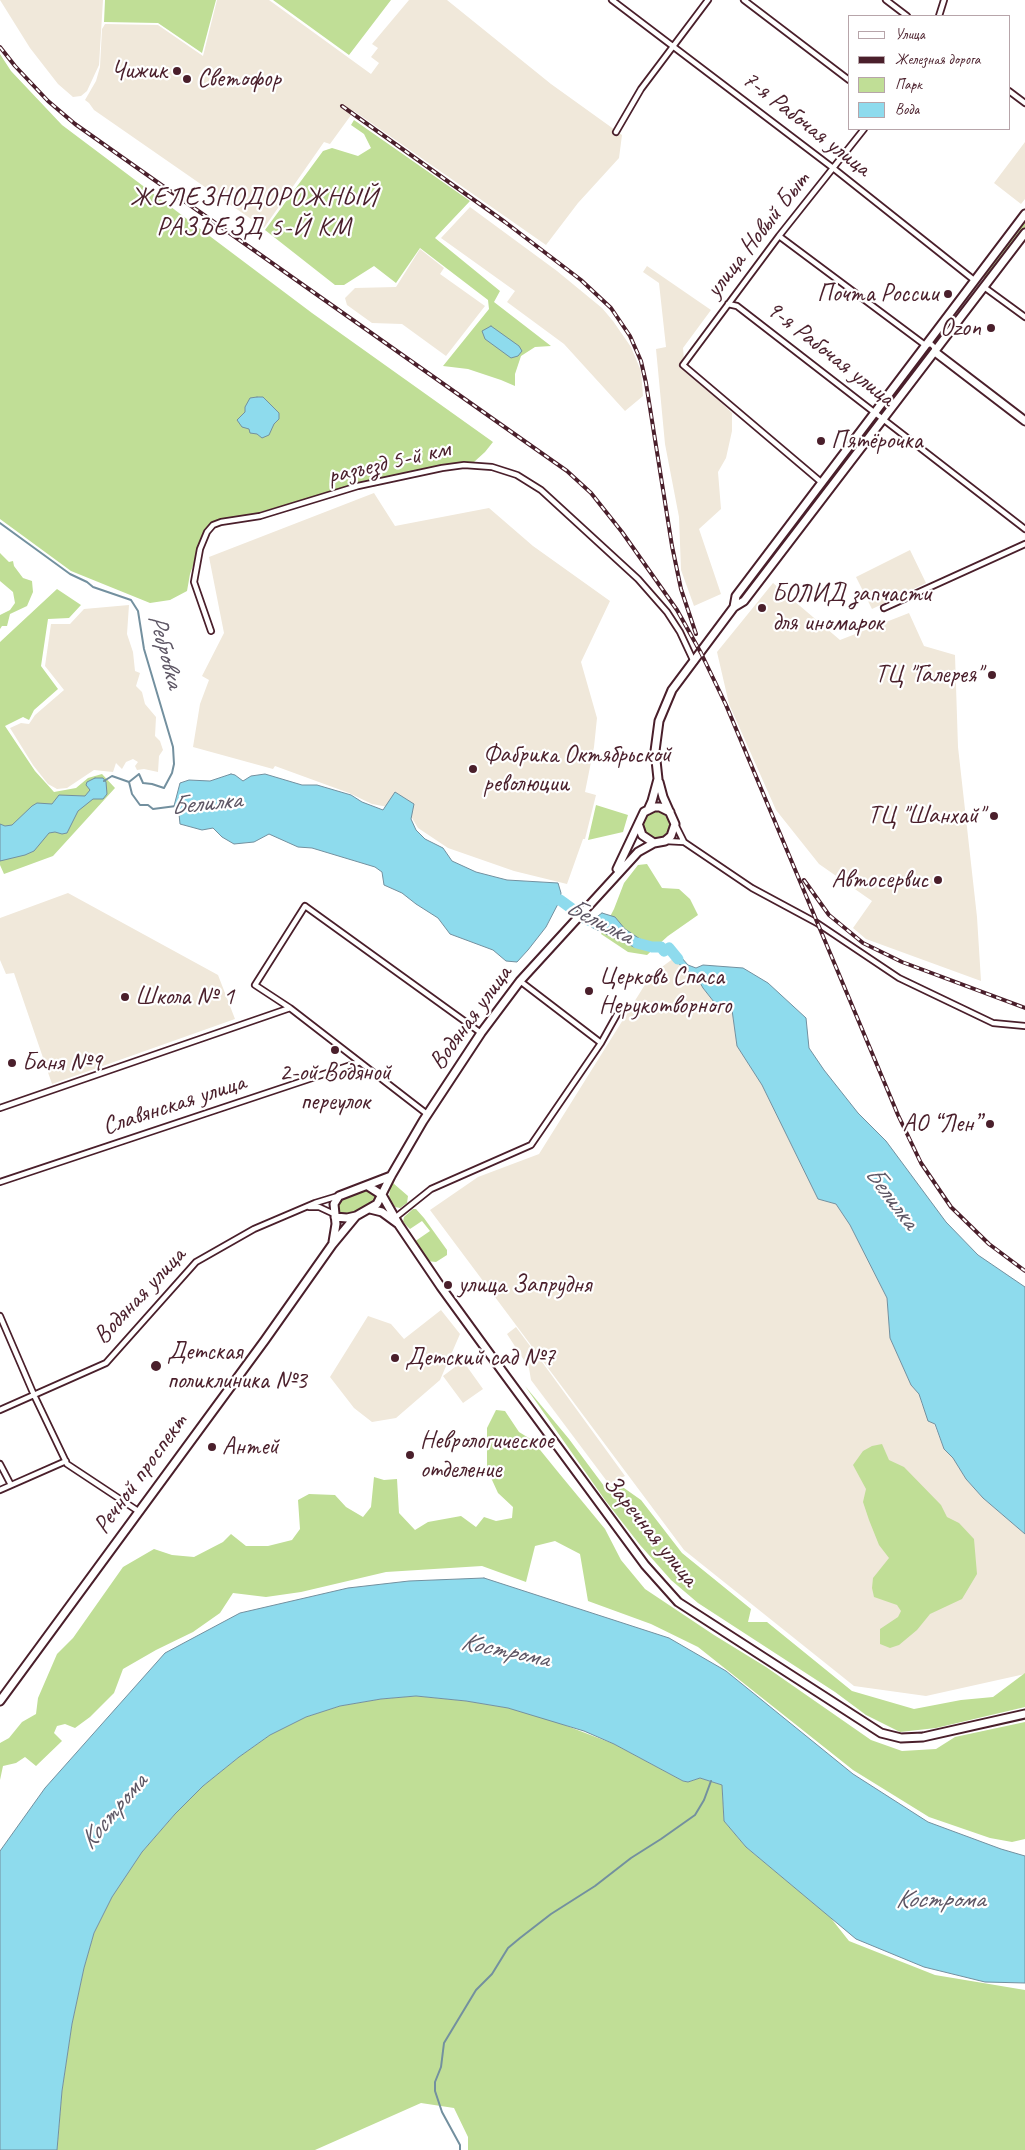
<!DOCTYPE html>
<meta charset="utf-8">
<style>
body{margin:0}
#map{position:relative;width:1025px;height:2150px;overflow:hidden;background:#fff;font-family:Caveat,sans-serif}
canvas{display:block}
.legend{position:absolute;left:848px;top:15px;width:162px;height:115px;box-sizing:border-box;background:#fff;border:1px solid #b7a5aa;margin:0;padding:6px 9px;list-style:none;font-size:15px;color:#4a1f2b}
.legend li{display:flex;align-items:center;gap:10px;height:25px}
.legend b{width:25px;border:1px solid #b7a5aa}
</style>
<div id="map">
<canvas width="1025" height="2150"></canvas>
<ul class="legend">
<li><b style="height:6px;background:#fff"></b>Улица</li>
<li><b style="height:6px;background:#4a1f2b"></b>Железная дорога</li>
<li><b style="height:14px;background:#c0de96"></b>Парк</li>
<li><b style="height:14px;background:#8edbed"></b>Вода</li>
</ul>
</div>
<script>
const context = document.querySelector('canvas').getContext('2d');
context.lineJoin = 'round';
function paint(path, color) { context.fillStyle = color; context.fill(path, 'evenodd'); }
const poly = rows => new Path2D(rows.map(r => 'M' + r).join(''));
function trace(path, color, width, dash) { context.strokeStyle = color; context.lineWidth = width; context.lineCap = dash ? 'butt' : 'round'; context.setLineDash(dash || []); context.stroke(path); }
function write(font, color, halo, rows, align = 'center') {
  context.font = font + ' Caveat,sans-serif'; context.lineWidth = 4.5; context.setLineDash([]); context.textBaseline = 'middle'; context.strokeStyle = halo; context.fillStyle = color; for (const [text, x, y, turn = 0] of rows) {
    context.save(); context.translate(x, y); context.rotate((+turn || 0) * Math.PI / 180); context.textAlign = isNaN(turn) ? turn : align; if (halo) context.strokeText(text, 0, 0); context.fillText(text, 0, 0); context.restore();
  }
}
const built = poly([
 [0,0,103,0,99,65,87,91,81,96,73,97,58,84,30,48],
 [217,0,269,0,371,74,379,63,371,57,378,48,372,44,409,0,447,0,551,84,622,135,619,158,578,203,546,245,354,111,330,144,324,142,264,228,94,110,89,103,85,100,96,81,100,67,102,29,105,24,158,25,203,56],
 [1025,142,1025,199,1021,204,994,183],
 [470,207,557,271,602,308,613,321,631,347,641,371,643,396,625,411,564,344,507,302,515,291,441,238],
 [420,249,444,268,440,274,485,306,446,356,402,324,372,323,347,305,345,298,355,288,396,287],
 [647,266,711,310,683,348,685,371,710,392,732,413,732,431,726,458,718,472,721,509,699,529,721,594,694,606,681,570,679,517,665,444,656,349,666,347,659,283,643,272],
 [374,493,395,526,489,508,533,546,610,601,581,662,597,718,594,747,585,792,596,795,585,839,583,839,567,884,514,871,448,848,418,828,412,818,388,807,372,804,349,793,275,766,273,769,193,747,200,704,209,680,202,676,224,633,209,557],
 [910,550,926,583,872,609,856,577],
 [773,583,840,640,909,613,924,646,955,655,958,747,977,917,981,981,866,939,853,928,872,901,819,864,776,810,729,704,717,652],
 [129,605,127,634,133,652,135,671,140,673,136,686,142,692,145,704,156,717,155,736,160,741,163,750,159,756,158,772,144,769,137,770,135,766,138,762,133,759,126,762,122,769,116,763,113,772,94,770,67,788,57,789,48,784,33,765,10,728,21,723,29,724,35,715,64,690,45,666,51,624,70,624,84,609],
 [68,893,218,975,235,1019,52,1084,14,973,6,974,0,960,0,918],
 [674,958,688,971,695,974,703,988,714,1002,732,1010,737,1046,762,1085,818,1199,836,1204,850,1225,887,1298,890,1338,911,1385,919,1393,922,1405,934,1424,944,1449,953,1458,966,1479,983,1498,1025,1534,1025,1674,926,1696,854,1686,684,1550,430,1210,478,1177,539,1154,651,975],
 [441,1310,460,1334,440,1380,396,1418,372,1422,354,1408,330,1377,368,1316,391,1324,404,1339],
 [516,1327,545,1366,625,1476,609,1484,531,1380,529,1368,507,1334],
 [463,1361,483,1389,463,1403,443,1376]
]);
const green = poly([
 [105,0,216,0,202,53,158,23,104,22],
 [273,0,391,0,349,55],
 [0,54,11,71,62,125,312,313,493,442,485,452,474,462,388,476,207,527,190,574,187,591,170,600,150,603,71,571,0,519],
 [354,120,470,201,435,238,500,291,494,302,551,346,535,347,521,356,515,374,515,386,501,380,468,369,443,366,489,309,488,300,420,248,396,283,374,266,344,285,335,285,265,230,323,151,332,148,358,156,371,148,364,134,351,125],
 [1025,221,1025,228,986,279,982,276],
 [872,422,875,425,773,556,771,554],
 [0,553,9,562,13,561,14,566,23,578,32,581,33,592,27,606,10,614,7,626,2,626,0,629,0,615,10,610,15,603,13,592,0,581],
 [57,589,81,605,69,618,48,619,41,666,58,689,34,710,29,720,23,717,5,726,35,771,54,792,76,788,88,778,102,774,115,788,53,856,4,874,0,865,0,642],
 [596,805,628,815,623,832,588,840],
 '643 825a13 13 0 1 1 26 0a13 13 0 1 1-26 0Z',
 [647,864,662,888,679,889,690,899,698,915,668,936,647,955,628,952,601,934,614,909,624,883,638,865],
 [393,1183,408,1196,407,1203,400,1208,395,1207,389,1199,390,1188],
 [369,1190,376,1194,374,1205,344,1215,337,1211,339,1200],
 [413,1209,416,1209,424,1218,447,1250,447,1255,436,1262,427,1261,414,1242,430,1231,422,1221,410,1229,403,1222,404,1217],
 [525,1386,569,1439,604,1486,624,1488,641,1500,682,1553,751,1609,748,1622,767,1622,852,1691,914,1709,961,1700,993,1697,1025,1673,1025,1707,936,1728,900,1732,866,1715,835,1692,698,1603,671,1580,640,1545,605,1500],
 [496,1410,505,1411,519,1432,532,1440,558,1472,605,1529,621,1560,645,1589,714,1635,766,1667,871,1740,902,1751,936,1749,955,1737,1025,1722,1025,1839,1012,1842,990,1838,929,1817,853,1770,698,1647,651,1624,588,1601,580,1554,555,1541,535,1546,526,1582,482,1566,386,1572,301,1592,266,1597,233,1593,220,1613,193,1632,156,1650,123,1669,114,1693,90,1717,75,1728,65,1724,57,1726,54,1733,62,1741,36,1766,25,1757,16,1763,3,1766,0,1780,0,1743,9,1738,22,1722,36,1714,38,1698,57,1654,73,1638,123,1567,154,1549,172,1555,194,1557,223,1542,231,1534,246,1546,268,1546,292,1540,300,1529,298,1500,309,1494,335,1495,346,1507,363,1517,371,1507,374,1477,384,1480,397,1479,399,1513,415,1530,428,1522,461,1516,476,1527,484,1517,496,1521,512,1518,513,1507,498,1493,487,1469,487,1428],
 [882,1444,889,1460,904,1467,941,1505,947,1517,959,1523,974,1539,977,1574,962,1599,930,1614,917,1630,899,1645,890,1648,880,1644,880,1629,898,1617,901,1611,897,1605,874,1597,872,1588,873,1578,889,1558,879,1545,869,1520,863,1502,866,1489,853,1465,863,1451,872,1446],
 [416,1696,466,1701,508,1708,554,1721,614,1744,683,1781,688,1782,700,1778,722,1785,724,1821,746,1847,830,1917,849,1941,935,1975,1025,1990,1025,2150,468,2150,468,2137,454,2108,421,2103,315,2150,57,2150,62,2091,72,2024,84,1968,94,1933,112,1897,142,1852,175,1814,203,1786,239,1757,270,1735,306,1717,340,1706,381,1699]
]);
const water = poly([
 [491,326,519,346,522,351,518,356,511,358,485,339,482,331,491,326],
 [257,397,263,397,279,413,279,419,274,424,269,435,262,438,257,434,250,433,249,429,242,427,237,420,245,412,245,407,250,398,257,397],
 [231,774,235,775,243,781,251,776,265,774,302,785,317,785,351,795,362,802,383,810,395,792,414,804,411,819,416,830,425,839,443,848,452,861,476,872,507,880,558,883,561,893,560,900,546,927,528,950,517,962,506,961,493,950,450,934,438,918,416,904,402,893,384,885,382,872,375,867,312,848,298,847,269,834,254,842,234,844,222,837,213,828,202,830,180,824,179,814,174,806,180,783,189,780,210,781,231,774],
 [95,778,103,778,106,782,107,794,103,799,93,799,78,811,67,833,62,834,55,832,49,833,34,851,25,855,0,861,0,824,5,826,12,825,32,806,37,803,52,804,59,795,85,796,90,790,86,785,87,782,95,778],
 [602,913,615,917,625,929,652,947,634,947,591,927,585,921,586,919,594,919,602,913],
 [669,948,674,949,688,965,696,968,703,965,743,968,768,983,806,1018,809,1048,824,1070,858,1113,886,1141,946,1222,978,1255,1025,1287,1025,1534,983,1498,966,1479,953,1458,944,1449,935,1424,928,1421,919,1394,911,1385,890,1338,887,1298,850,1225,836,1204,818,1199,762,1085,737,1046,732,1010,714,1002,703,988,695,974,690,973,678,963,669,948],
 [484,1578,669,1638,726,1671,853,1774,928,1822,1001,1849,1025,1856,1025,1983,985,1982,924,1967,856,1939,746,1847,724,1821,722,1785,700,1778,688,1782,683,1781,614,1744,584,1731,508,1708,466,1701,416,1696,381,1699,340,1706,306,1717,270,1735,239,1757,203,1786,175,1814,142,1852,112,1897,94,1933,84,1968,72,2024,62,2091,57,2150,0,2150,0,1851,45,1788,165,1653,240,1613,348,1588,409,1581,484,1578]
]);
const stream = poly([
 [0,523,70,574,87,582,93,587,131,600,138,611,144,649,173,747,174,764,172,773,164,788,152,784,143,783,139,774,129,782],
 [104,781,112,776,129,782,132,794,140,805,148,805,153,809,176,806],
 [460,2150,460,2145,442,2112,435,2091,435,2082,441,2067,444,2043,476,1990,492,1974,508,1948,520,1938,551,1914,595,1886,631,1858,661,1839,695,1815,704,1800,711,1781]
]);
const river = poly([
 [546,899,560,900,586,919,600,925],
 [637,943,652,947,661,947,664,951,669,948,678,959]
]);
const street = poly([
 [612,0,833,168,974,280],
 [744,0,849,80],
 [886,0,907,16],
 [939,16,944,0],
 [1009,91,1025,103],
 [616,132,641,89,708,0],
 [779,236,925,345,931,344,934,347,935,351],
 [984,287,1025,317],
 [728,304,737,306,1025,529],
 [821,482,683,365,779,236,864,129],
 [884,608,1025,544],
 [211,631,194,582,200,549,207,532,213,525,221,522,260,516,358,486,442,468,464,465,492,467,517,475,541,490,638,579,667,612,680,632,694,662],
 [675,824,684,842,752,888,817,923,899,978,993,1023,1025,1026],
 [665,841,684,842],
 [520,981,601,1043],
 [0,1108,290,1008],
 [427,1114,290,1008,255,985,305,906,481,1033],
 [0,1182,360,1062],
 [309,1207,319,1207,334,1214],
 [396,1217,431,1189,531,1145,601,1043,620,1009],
 [0,1316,34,1395,67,1464,138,1511],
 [0,1410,106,1363,196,1262,254,1229,315,1203,338,1196],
 [0,1464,11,1485],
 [0,1490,66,1461]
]);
const secondary = poly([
 [935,352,1025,421],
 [734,607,736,596,1025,214],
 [648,810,652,801,658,779,655,751,659,721,672,690,734,607,744,601,1025,233],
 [639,826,642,835,654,843],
 [617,869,644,812,654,807,660,807,670,812],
 [368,1186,382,1195,399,1225,441,1287,505,1375,645,1565,678,1602,881,1733,901,1738,923,1737,1025,1714],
 [370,1209,382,1212,397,1223],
 [335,1217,347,1218,356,1216,377,1204,391,1176,423,1121,481,1033,520,981,638,852,654,843,665,841,671,836,675,824,663,797,659,782],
 [333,1242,336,1224,334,1204,339,1196,391,1176],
 [0,1701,265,1340,332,1245,356,1216]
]);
const rail = poly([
 [0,47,15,66,48,101,75,124,530,445,567,471,591,493,622,532,677,610,701,653,726,705,898,1115,921,1163,951,1207,989,1244,1025,1271],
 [342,106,505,222,581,280,611,308,630,336,641,361,646,383,672,546,681,589,696,634],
 [804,880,829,915,863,943,902,962,1025,1008]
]);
const markers = [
 [177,71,5,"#4a1f2b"],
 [187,79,5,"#4a1f2b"],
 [948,294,5,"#4a1f2b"],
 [991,328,5,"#4a1f2b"],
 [821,441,5,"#4a1f2b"],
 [762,608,5,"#4a1f2b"],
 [992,675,5,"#4a1f2b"],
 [473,769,5,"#4a1f2b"],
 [994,816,5,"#4a1f2b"],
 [938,880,5,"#4a1f2b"],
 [589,991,5,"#4a1f2b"],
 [125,997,5,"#4a1f2b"],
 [335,1050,5,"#4a1f2b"],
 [12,1063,5,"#4a1f2b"],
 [990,1124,5,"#4a1f2b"],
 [448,1285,5,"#4a1f2b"],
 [395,1358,5,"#4a1f2b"],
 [156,1366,6,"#4a1f2b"],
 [212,1447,5,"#4a1f2b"],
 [410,1455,5,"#4a1f2b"]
];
const poiNames = [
 ["Чижик",167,71,"right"],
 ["Светофор",197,79],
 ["Почта России",938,294,"right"],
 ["Ozon",981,328,"right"],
 ["Пятёрочка",831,441],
 ["БОЛИД запчасти",772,594],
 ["для иномарок",772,623],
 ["ТЦ \"Галерея\"",982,675,"right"],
 ["Фабрика Октябрьской",483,755],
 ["революции",483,784],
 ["ТЦ \"Шанхай\"",984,816,"right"],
 ["Автосервис",928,880,"right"],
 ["Церковь Спаса",599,977],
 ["Нерукотворного",599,1006],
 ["Школа № 1",135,997],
 ["Баня №9",22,1063],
 ["2-ой Водяной",335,1073,"center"],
 ["переулок",335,1102,"center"],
 ["АО “Лен”",980,1124,"right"],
 ["улица Запрудня",458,1285],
 ["Детская",167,1352],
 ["поликлиника №3",167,1381],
 ["Детский сад №7",405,1358],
 ["Неврологическое",420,1441],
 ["отделение",420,1470],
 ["Антей",222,1447]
];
const streetNames = [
 ["7-я Рабочая улица",806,124,38],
 ["улица Новый Быт",758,235,-52],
 ["9-я Рабочая улица",830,354,38],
 ["разъезд 5-й км",389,463,-13],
 ["Водяная улица",471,1018,-54],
 ["Славянская улица",174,1105,-18],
 ["Водяная улица",140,1296,-47],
 ["Речной проспект",141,1474,-54],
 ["Заречная улица",650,1531,51]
];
const neighbourhoodNames = [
 ["ЖЕЛЕЗНОДОРОЖНЫЙ",254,198],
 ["РАЗЪЕЗД 5-Й КМ",254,228]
];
const waterNames = [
 ["Ребровка",165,651,75],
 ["Белилка",206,804,-6],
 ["Белилка",599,922,27],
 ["Белилка",891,1198,53],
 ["Кострома",505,1651,12],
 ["Кострома",114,1812,-50],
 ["Кострома",940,1900]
];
paint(built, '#f0e8da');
paint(green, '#c0de96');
paint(water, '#8edbed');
trace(water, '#73909f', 1);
trace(stream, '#73909f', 2);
trace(river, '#8edbed', 11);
trace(street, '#4a1f2b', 8);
trace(secondary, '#4a1f2b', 11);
trace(street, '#fff', 4.5);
trace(secondary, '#fff', 7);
trace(rail, '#4a1f2b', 4);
trace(rail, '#fff', 2, [5.5]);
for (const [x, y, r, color] of markers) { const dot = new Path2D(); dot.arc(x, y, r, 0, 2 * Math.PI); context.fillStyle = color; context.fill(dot); trace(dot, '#fff', 2); }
write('25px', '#4a1f2b', '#fff', poiNames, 'left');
write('25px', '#4a1f2b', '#fff', streetNames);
context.letterSpacing = '1px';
write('26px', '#4a1f2b', '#fff', neighbourhoodNames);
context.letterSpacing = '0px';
write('italic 26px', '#5e5765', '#fff', waterNames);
</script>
